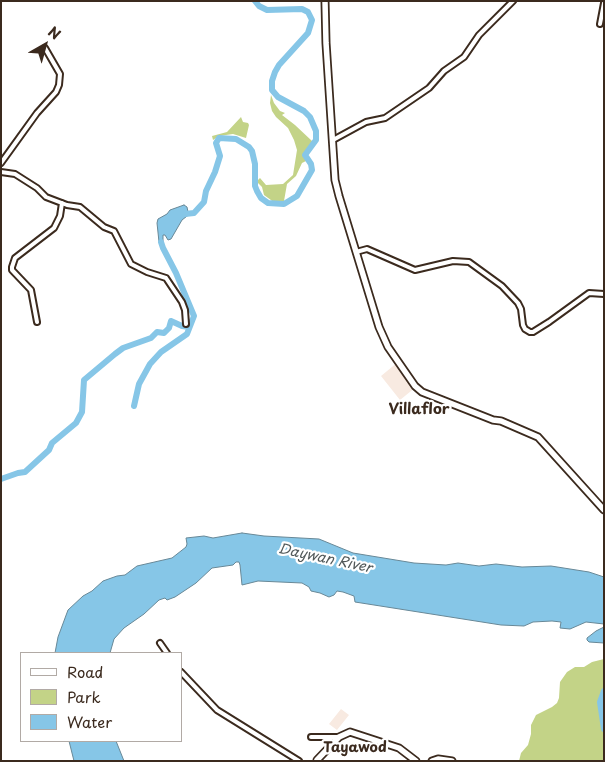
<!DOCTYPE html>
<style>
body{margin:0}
#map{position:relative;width:605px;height:762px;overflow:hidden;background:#fff;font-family:"Playpen Sans",sans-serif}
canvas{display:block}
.frame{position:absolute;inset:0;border:2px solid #3b2a1e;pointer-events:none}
.legend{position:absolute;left:20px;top:652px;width:162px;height:90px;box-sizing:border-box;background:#fff;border:1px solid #b1aaa5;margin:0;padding:6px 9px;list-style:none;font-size:15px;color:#3b2a1e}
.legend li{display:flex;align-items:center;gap:10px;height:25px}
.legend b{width:25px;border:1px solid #b1aaa5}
.north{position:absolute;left:20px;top:20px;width:50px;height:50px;-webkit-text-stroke:4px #fff;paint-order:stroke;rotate:38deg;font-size:14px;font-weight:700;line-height:20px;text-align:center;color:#3b2a1e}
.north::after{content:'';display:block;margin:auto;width:18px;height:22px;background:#3b2a1e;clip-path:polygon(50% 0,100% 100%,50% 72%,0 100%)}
</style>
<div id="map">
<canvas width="605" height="762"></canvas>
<div class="frame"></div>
<ul class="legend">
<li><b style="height:6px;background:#fff"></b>Road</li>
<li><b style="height:14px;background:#c3d387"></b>Park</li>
<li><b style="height:14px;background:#86c6e7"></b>Water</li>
</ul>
<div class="north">N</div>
</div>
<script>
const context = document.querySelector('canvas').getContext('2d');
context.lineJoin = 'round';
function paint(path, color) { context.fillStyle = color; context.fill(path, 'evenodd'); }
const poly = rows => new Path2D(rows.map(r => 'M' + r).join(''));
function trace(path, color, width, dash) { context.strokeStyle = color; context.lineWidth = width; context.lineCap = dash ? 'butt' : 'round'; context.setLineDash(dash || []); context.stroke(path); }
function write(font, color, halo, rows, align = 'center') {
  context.font = font + ' "Playpen Sans",sans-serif'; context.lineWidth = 4.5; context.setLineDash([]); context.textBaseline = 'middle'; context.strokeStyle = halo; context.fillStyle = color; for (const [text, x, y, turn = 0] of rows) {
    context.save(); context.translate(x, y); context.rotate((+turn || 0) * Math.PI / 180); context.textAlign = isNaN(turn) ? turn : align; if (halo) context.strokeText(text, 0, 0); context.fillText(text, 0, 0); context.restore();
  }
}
const built = poly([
 [398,362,416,387,400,400,381,376],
 [341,709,349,715,337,730,329,724]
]);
const green = poly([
 [271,95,274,103,280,111,285,113,282,115,295,125,312,141,313,143,305,153,306,161,302,163,296,176,287,184,284,201,279,203,275,203,264,195,262,187,258,183,258,180,260,178,266,185,283,184,293,175,297,150,294,140,288,128,276,117,272,111,270,103],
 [241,117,243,122,248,123,249,125,246,138,233,134,219,136,213,140,212,136,227,132],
 [604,659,604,761,519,761,521,753,528,745,531,734,531,725,536,715,552,707,557,703,559,698,560,682,567,672,575,667,584,667,592,662]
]);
const water = poly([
 [184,205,187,207,188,212,191,213,182,220,171,239,168,240,165,235,163,235,163,248,159,242,157,223,158,219,167,214,170,210,184,205],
 [242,533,264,536,319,539,353,553,414,563,446,565,458,563,479,566,496,564,522,567,551,566,589,572,604,577,604,624,586,622,570,629,560,628,561,622,552,621,533,622,524,626,501,625,355,602,354,596,343,592,337,591,334,595,329,597,320,593,311,591,309,587,302,583,258,581,242,585,240,565,239,562,236,562,233,565,212,568,196,583,175,597,167,600,165,598,159,600,144,614,124,628,114,639,110,653,55,653,58,637,68,610,83,596,92,591,103,581,117,576,125,575,137,566,172,558,186,547,187,544,186,538,204,536,213,538,242,533],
 [604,627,604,643,589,642,587,640,587,638,596,631,604,627],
 [69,741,116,741,124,761,74,761,69,741]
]);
const river = poly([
 [185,214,194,213,204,202,206,191,215,172,220,156,216,143,219,138,236,139,249,147,252,151,255,164,255,186,257,191,261,198,268,203,284,204,297,196,312,170,311,164,305,155,316,140,316,131,310,117,304,111,278,97,272,90,272,81,275,72,279,65,308,33,312,20,308,12,302,9,267,10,259,6,255,1],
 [134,406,139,384,150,364,161,352,187,334,194,316,176,273,163,248,161,242],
 [1,479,18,473,25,472,49,450,52,443,76,423,82,412,84,380,115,354,123,348,151,338,157,332,164,333,169,328,171,321,182,326,189,327],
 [604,691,600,702,604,729]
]);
const street = poly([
 [600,24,604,3],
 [333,140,366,122,385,118,429,88,444,71,464,57,479,35,513,1],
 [1,163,37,113,56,92,59,85,60,74,45,48],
 [1,172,15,174,37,188,46,197,67,205,80,207,104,227,114,231,131,264,147,272,166,278,182,302,185,310,186,324],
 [356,252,367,249,415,270,453,261,469,262,502,286,518,303,521,309,523,325,525,329,530,332,533,332,549,322,589,293,604,294],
 [37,322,31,290,12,270,12,267,15,258,54,228,60,216,62,203],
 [160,643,167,653],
 [181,672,217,710,299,761],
 [311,737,339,737]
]);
const secondary = poly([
 [325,1,326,43,335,180,339,196,379,327,388,347,415,386,422,392,493,420,501,421,538,437,604,510],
 [317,760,339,737,350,732,399,748,416,761],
 [432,761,438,759,452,761]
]);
const waterNames = [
 ["Daywan River",325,559,12]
];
const neighbourhoodNames = [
 ["Tayawod",355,748]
];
const quarterNames = [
 ["Villaflor",419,410]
];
paint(built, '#f8eae1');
paint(green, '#c3d387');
paint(water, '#86c6e7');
trace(water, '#688897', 1);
trace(river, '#86c6e7', 6);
trace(street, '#3b2a1e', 8);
trace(secondary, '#3b2a1e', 9);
trace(street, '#fff', 4);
trace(secondary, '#fff', 5.5);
write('italic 14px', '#52595a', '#fff', waterNames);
write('bold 14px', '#3b2a1e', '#fff', neighbourhoodNames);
write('bold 15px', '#3b2a1e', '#fff', quarterNames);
</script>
